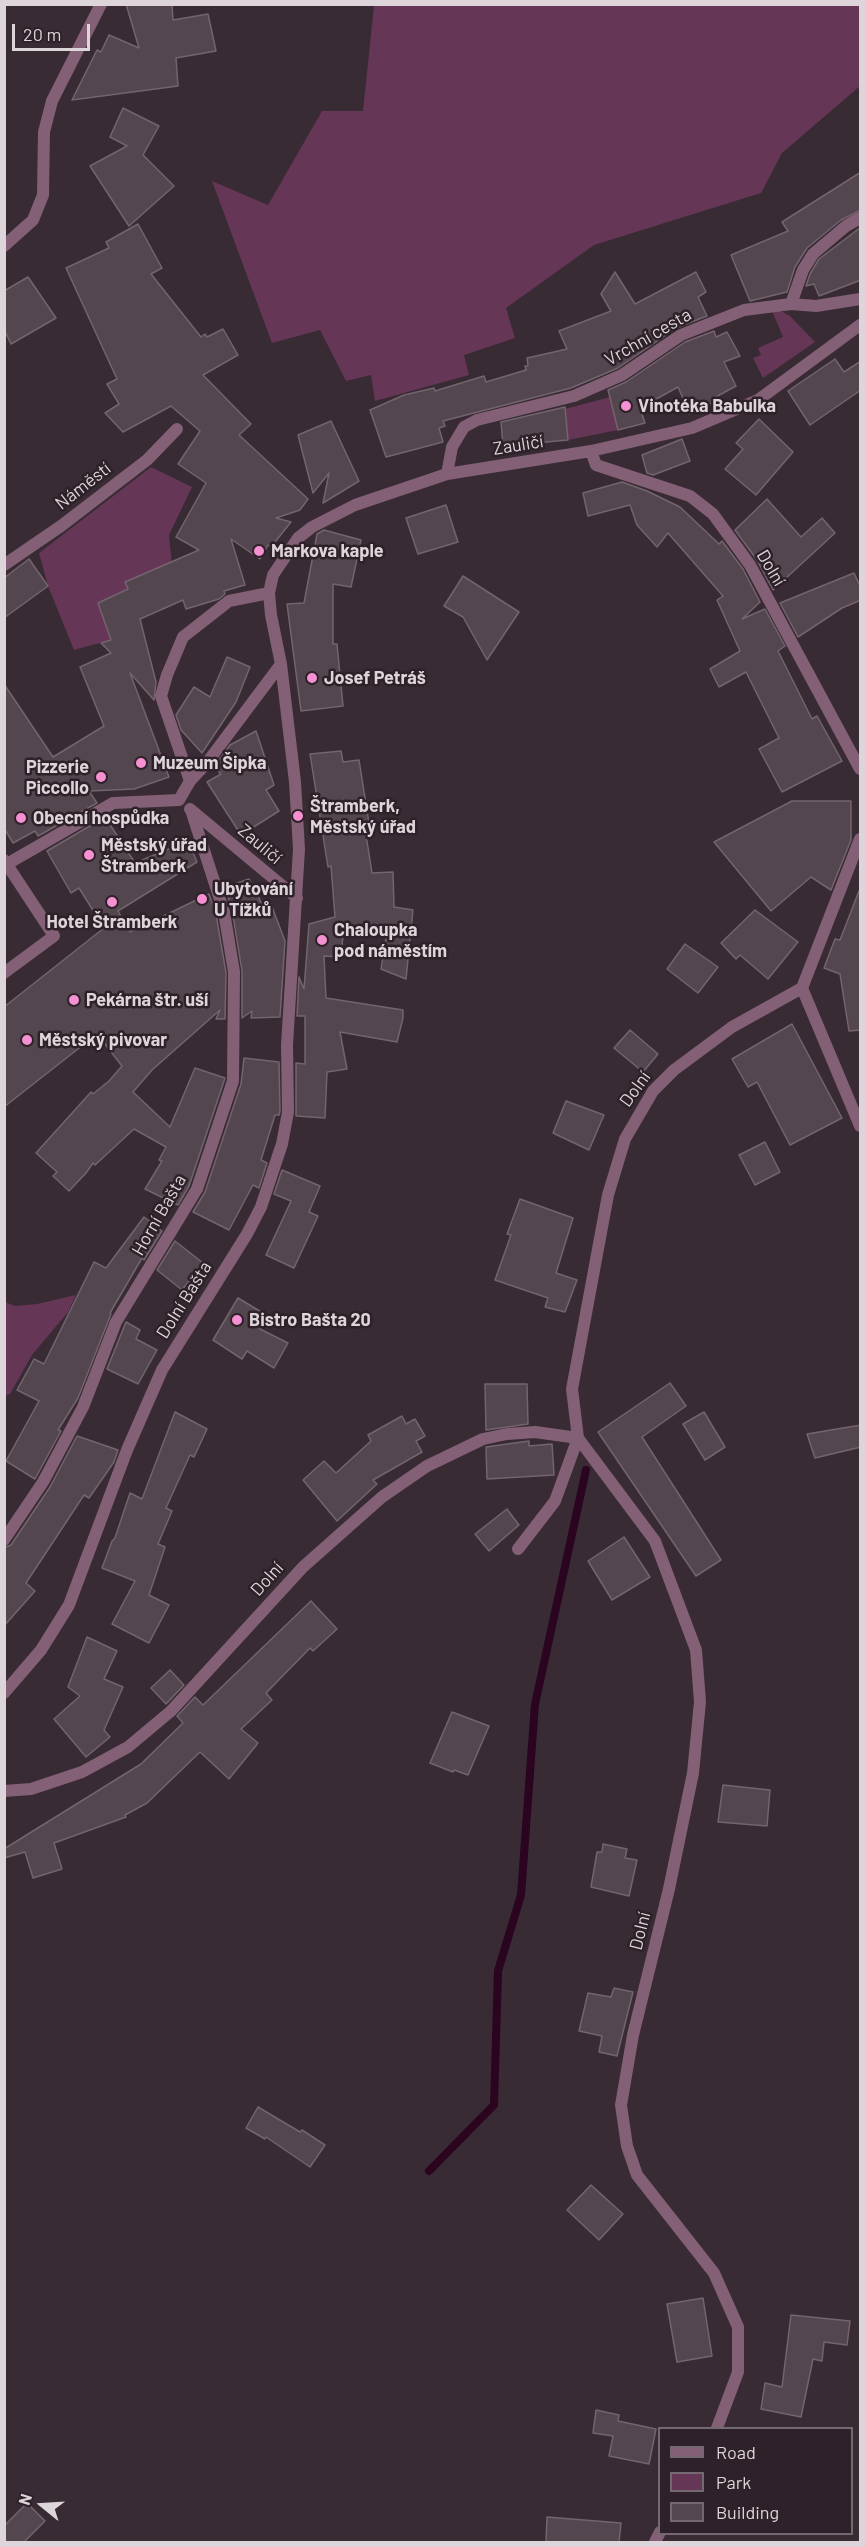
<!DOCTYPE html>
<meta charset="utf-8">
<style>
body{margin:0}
#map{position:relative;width:865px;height:2547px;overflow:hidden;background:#382b33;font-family:Barlow,sans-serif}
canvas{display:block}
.frame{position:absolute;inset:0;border:6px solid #ddd5da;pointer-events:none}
.legend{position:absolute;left:658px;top:2427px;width:195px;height:108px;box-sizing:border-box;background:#2e2129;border:2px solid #746970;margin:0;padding:8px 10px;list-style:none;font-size:18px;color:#ddd5da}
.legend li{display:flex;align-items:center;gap:12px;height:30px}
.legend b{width:30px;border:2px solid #746970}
.north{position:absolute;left:12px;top:2475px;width:60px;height:60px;-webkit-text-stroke:4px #2e2129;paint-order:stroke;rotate:288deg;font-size:16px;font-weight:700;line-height:24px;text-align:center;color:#ddd5da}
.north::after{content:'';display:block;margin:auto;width:21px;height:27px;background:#ddd5da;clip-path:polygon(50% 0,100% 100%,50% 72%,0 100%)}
.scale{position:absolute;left:12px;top:24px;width:78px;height:27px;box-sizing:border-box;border:3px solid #ddd5da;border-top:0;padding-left:8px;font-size:18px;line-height:21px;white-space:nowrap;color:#ddd5da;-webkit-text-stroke:4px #2e2129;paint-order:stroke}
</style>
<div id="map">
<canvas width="865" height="2547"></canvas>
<div class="frame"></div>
<ul class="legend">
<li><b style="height:8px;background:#846076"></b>Road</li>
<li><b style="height:16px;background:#653655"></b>Park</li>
<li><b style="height:16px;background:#54464e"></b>Building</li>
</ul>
<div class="north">N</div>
<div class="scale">20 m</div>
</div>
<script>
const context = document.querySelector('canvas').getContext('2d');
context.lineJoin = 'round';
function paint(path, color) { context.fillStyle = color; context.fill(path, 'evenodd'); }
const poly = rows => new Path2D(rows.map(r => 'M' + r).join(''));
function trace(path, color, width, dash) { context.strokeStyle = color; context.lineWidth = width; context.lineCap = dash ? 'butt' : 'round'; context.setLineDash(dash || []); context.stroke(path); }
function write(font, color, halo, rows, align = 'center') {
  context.font = font + ' Barlow,sans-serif'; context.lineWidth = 5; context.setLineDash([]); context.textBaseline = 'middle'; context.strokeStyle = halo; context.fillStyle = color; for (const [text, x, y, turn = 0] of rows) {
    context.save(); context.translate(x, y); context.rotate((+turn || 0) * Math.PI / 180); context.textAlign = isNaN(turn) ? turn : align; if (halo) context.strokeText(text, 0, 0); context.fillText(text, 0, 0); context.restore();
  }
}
const green = poly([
 [374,5,860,5,860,86,782,153,761,193,594,245,506,308,515,338,464,355,469,375,375,401,371,375,346,381,320,330,272,343,212,181,268,205,322,111,363,111],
 [772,311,781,311,790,316,815,342,763,378,753,358,761,355,758,348,783,337],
 [610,397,618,430,568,440,565,409],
 [151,467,192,487,169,535,172,565,125,582,128,589,98,603,111,640,74,650,48,586,39,553],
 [76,1295,68,1312,32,1355,10,1394,5,1396,5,1302,15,1306,37,1304]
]);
const stream = poly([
 [429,2171,494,2105,498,1971,521,1895,535,1704,586,1470]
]);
const building = poly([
 [126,4,172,4,173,20,208,14,216,51,176,58,178,86,72,100,97,50,101,52,109,35,139,48,126,4],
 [123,108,159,126,143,155,174,186,129,226,90,166,127,146,110,137,123,108],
 [861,172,861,210,841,220,807,248,795,267,787,292,750,301,731,255,788,231,782,222,861,172],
 [138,224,162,268,151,274,201,337,205,334,207,337,223,329,238,355,203,375,251,424,239,435,308,499,300,510,276,518,291,522,271,547,268,545,260,559,231,539,245,585,224,591,225,594,219,599,186,609,183,600,140,619,156,682,154,700,130,673,169,777,134,789,89,791,97,803,38,836,35,831,13,843,4,828,4,684,53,757,104,726,80,667,111,653,101,643,111,640,98,603,128,589,125,582,199,550,176,537,206,483,178,464,200,431,171,406,123,432,105,413,119,404,107,384,117,379,66,268,109,248,106,242,138,224],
 [861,227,861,280,819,296,814,284,806,286,810,274,819,259,861,227],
 [615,272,635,304,696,272,706,292,698,297,707,316,676,328,618,368,571,388,443,421,445,426,439,428,443,442,386,457,370,410,404,395,434,388,435,391,484,376,486,382,526,370,525,366,528,366,527,358,567,349,559,331,611,311,601,294,615,272],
 [28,277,56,318,11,344,4,329,4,291,28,277],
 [714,331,716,337,727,332,740,356,724,362,736,386,712,399,714,402,690,414,678,387,640,408,645,423,618,430,608,390,626,382,685,342,714,331],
 [835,359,844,372,861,361,861,390,810,425,788,391,835,359],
 [565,407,568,440,503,446,501,422,565,407],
 [759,419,793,452,756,495,725,469,743,449,736,443,759,419],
 [331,421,359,481,323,503,329,473,313,493,298,435,331,421],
 [682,439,690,461,653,475,647,473,642,455,682,439],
 [622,482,647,491,680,507,719,544,722,541,743,569,760,602,742,619,765,609,785,646,778,651,812,719,817,716,842,761,782,792,759,749,779,738,746,672,719,687,710,669,740,651,717,600,723,596,668,533,657,547,637,525,630,505,588,516,583,493,622,482],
 [767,499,801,537,822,518,835,533,773,590,757,560,735,530,767,499],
 [446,505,458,542,418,554,406,518,446,505],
 [324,530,361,540,351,587,333,584,333,644,337,644,343,706,301,711,287,604,304,603,317,534,324,530],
 [29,559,48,586,4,618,4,578,29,559],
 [854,573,861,588,861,600,842,608,798,637,780,603,854,573],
 [463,576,519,612,487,660,463,617,444,606,463,576],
 [227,657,250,667,236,702,202,753,181,730,176,715,194,687,210,697,227,657],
 [256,731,274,785,266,790,279,811,241,835,207,782,221,774,214,767,230,745,256,731],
 [341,751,343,762,359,760,369,823,364,822,372,873,393,872,394,907,413,910,406,979,381,969,387,931,344,924,341,957,324,956,326,998,403,1010,403,1018,397,1042,340,1032,347,1069,327,1072,325,1118,296,1116,296,1063,305,1064,305,1016,297,1016,299,977,304,989,309,924,335,917,331,866,328,867,310,754,341,751],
 [792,801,851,801,851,840,831,890,811,877,771,911,714,842,792,801],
 [105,817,135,863,188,841,197,862,118,911,130,932,209,894,216,914,226,973,225,1019,216,1019,220,1010,152,1070,133,1092,170,1127,195,1068,225,1078,189,1186,178,1205,145,1189,162,1161,159,1160,166,1147,134,1129,95,1165,93,1163,86,1173,69,1191,53,1176,57,1172,36,1153,91,1092,93,1094,109,1081,122,1066,97,1034,4,1107,4,1007,104,928,79,888,71,893,47,851,105,817],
 [249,879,263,906,271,904,285,941,280,1017,251,1018,252,1011,242,1018,242,971,232,910,225,887,249,879],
 [859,891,861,892,861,1030,849,1031,840,974,824,968,835,939,840,940,859,891],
 [755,910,798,942,768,979,740,955,736,959,721,943,755,910],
 [685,944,718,967,698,993,667,969,685,944],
 [792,1024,842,1118,790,1145,757,1082,748,1087,732,1059,792,1024],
 [630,1030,658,1054,643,1072,614,1048,630,1030],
 [244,1058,279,1062,280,1111,279,1115,275,1115,261,1160,267,1163,259,1188,253,1185,229,1230,193,1212,205,1192,241,1084,244,1058],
 [566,1101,604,1115,589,1150,553,1133,566,1101],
 [765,1142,780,1172,755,1185,739,1155,765,1142],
 [282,1170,320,1186,309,1212,318,1216,294,1268,266,1255,291,1201,274,1194,282,1170],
 [520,1199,573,1218,556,1273,577,1280,565,1312,545,1307,548,1298,495,1280,511,1235,507,1234,520,1199],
 [144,1217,162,1231,144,1260,142,1258,110,1313,111,1314,78,1398,58,1430,61,1431,35,1479,6,1461,39,1401,17,1390,34,1359,44,1364,94,1262,106,1268,144,1217],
 [175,1241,203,1263,182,1290,157,1270,175,1241],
 [238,1298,268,1316,260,1329,288,1343,274,1368,247,1351,242,1359,213,1340,238,1298],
 [126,1322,140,1330,136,1339,157,1350,138,1384,107,1369,126,1322],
 [670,1383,686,1406,642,1437,721,1560,696,1576,598,1432,670,1383],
 [485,1384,527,1384,528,1424,486,1430,485,1384],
 [175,1412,207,1429,194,1457,190,1455,166,1508,172,1511,158,1544,165,1547,149,1595,169,1605,149,1643,112,1624,135,1581,102,1568,112,1541,115,1538,130,1493,142,1499,175,1412],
 [704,1412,725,1447,705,1460,683,1424,704,1412],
 [402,1416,406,1424,415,1419,425,1436,416,1441,422,1452,373,1480,377,1484,337,1521,303,1480,324,1461,336,1473,371,1441,368,1435,402,1416],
 [861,1425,861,1447,815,1458,807,1434,861,1425],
 [77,1436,118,1450,114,1462,89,1498,84,1495,26,1583,35,1591,4,1626,4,1548,11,1545,50,1487,77,1436],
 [529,1441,529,1446,552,1444,554,1475,487,1479,486,1447,529,1441],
 [507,1509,519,1525,489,1551,475,1534,507,1509],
 [624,1537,650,1577,612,1600,588,1561,624,1537],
 [311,1601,337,1629,313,1651,310,1648,266,1693,272,1700,241,1729,258,1743,229,1779,200,1752,147,1803,125,1815,126,1817,54,1843,62,1869,33,1878,25,1852,4,1858,4,1849,141,1764,183,1723,177,1716,195,1697,203,1705,311,1601],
 [87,1637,117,1651,104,1679,123,1687,104,1730,110,1737,86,1757,54,1719,80,1696,68,1687,87,1637],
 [170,1670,184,1685,166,1704,151,1688,170,1670],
 [452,1712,489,1726,468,1775,454,1770,453,1772,430,1763,452,1712],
 [723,1785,770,1790,767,1826,718,1822,723,1785],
 [603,1844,627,1849,625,1858,637,1860,629,1896,591,1887,597,1852,602,1852,603,1844],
 [614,1988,633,1992,617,2056,599,2052,602,2036,579,2031,588,1993,611,1997,614,1988],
 [258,2107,300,2132,302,2130,325,2145,310,2167,266,2137,265,2139,246,2128,258,2107],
 [591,2185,623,2214,599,2240,567,2210,591,2185],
 [703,2298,712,2356,677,2362,667,2304,703,2298],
 [791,2315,850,2321,847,2345,824,2342,822,2361,813,2359,801,2417,761,2409,765,2383,782,2387,791,2315],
 [596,2410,619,2415,618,2421,656,2429,649,2464,609,2456,613,2436,593,2433,596,2410],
 [27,2503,45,2521,24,2542,4,2542,4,2526,27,2503],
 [547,2517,621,2523,619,2542,546,2542,547,2517]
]);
const street = poly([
 [4,246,33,220,43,195,44,132,52,101,101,4],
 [791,304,816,306,860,299],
 [591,451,596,465,690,496,713,514,750,565,860,769],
 [447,474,452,447,464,427,477,420,574,396,622,375,681,335,744,310,791,304,803,270,813,254,846,226,860,218],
 [4,565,61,526,147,460,177,429],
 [190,781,161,696,167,675,183,637,229,601,269,593],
 [179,800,190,781,206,764,281,664],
 [190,809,297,898],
 [4,860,54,936,4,973],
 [7,864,113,803,179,800],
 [802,988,860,1126],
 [4,1540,43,1482,83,1407,116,1322,197,1189,233,1081,234,972,224,912,191,810],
 [518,1549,555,1501,578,1438,572,1389,608,1195,625,1139,653,1091,674,1070,732,1027,802,988,860,839],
 [4,1693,41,1650,69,1605,127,1450,162,1370,247,1234,261,1207,282,1144,288,1112,287,1045,299,849,295,782,281,664,271,615,269,593,273,575,298,538,312,527,355,505,447,474,591,451,692,428,758,400,860,325],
 [4,1791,31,1789,82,1772,128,1747,171,1711,303,1567,382,1497,427,1466,483,1439,507,1434,535,1432,578,1438,655,1541,696,1650,700,1702,693,1773,669,1889,633,2035,621,2105,627,2146,637,2175,714,2273,738,2327,738,2372,717,2428],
 [655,2542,660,2532]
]);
const markers = [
 [626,406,6,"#f591d2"],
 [259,551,6,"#f591d2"],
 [312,678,6,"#f591d2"],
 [141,763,6,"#f591d2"],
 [101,777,6,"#f591d2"],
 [298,816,6,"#f591d2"],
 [21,818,6,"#f591d2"],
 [89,855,6,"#f591d2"],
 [202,899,6,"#f591d2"],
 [112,902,6,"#f591d2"],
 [322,940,6,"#f591d2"],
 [74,1000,6,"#f591d2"],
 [27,1040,6,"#f591d2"],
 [237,1320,6,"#f591d2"]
];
const streetNames = [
 ["Vrchní cesta",648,337,-30],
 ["Zauličí",518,445,-9],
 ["Náměstí",83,486,-38],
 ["Dolní",771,568,59],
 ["Zauličí",260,844,40],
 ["Dolní",635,1089,-54],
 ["Horní Bašta",159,1215,-60],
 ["Dolní Bašta",184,1300,-58],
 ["Dolní",267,1579,-48],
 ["Dolní",640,1931,-76]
];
const poiNames = [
 ["Vinotéka Babulka",638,406],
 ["Markova kaple",271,551],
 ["Josef Petráš",324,678],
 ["Muzeum Šipka",153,763],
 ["Pizzerie",89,767,"right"],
 ["Piccollo",89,788,"right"],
 ["Štramberk,",310,806],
 ["Městský úřad",310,827],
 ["Obecní hospůdka",33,818],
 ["Městský úřad",101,845],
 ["Štramberk",101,866],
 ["Ubytování",214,889],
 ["U Tížků",214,910],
 ["Hotel Štramberk",112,922,"center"],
 ["Chaloupka",334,930],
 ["pod náměstím",334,951],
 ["Pekárna štr. uší",86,1000],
 ["Městský pivovar",39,1040],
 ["Bistro Bašta 20",249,1320]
];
paint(green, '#653655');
trace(stream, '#2b0420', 8);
paint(building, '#54464e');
trace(building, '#73646d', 1.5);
trace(street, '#846076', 12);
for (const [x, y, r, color] of markers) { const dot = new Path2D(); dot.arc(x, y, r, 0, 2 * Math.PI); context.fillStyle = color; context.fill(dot); trace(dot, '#2e2129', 2); }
write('18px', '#ddd5da', '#2e2129', streetNames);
write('bold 18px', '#ddd5da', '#2e2129', poiNames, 'left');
</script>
